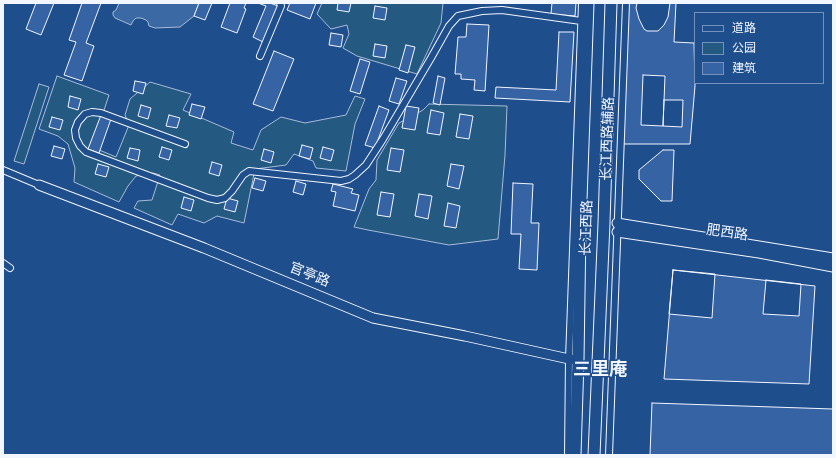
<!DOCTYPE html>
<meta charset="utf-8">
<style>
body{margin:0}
#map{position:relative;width:836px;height:458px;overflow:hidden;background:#1f4e8c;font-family:Spectral,"Noto Sans SC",serif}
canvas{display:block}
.frame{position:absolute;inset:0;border:4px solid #f2f6ff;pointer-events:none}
.legend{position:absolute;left:694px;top:12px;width:130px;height:72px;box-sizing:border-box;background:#1f4e8c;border:1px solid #7391ba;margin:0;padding:5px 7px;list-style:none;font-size:12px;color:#f2f6ff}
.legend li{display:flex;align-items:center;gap:8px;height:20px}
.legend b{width:20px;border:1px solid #7391ba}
</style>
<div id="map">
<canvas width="836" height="458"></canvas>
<div class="frame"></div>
<ul class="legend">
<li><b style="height:5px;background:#1f4e8c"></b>道路</li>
<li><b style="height:11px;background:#245a82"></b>公园</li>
<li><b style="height:11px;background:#3563a3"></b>建筑</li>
</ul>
</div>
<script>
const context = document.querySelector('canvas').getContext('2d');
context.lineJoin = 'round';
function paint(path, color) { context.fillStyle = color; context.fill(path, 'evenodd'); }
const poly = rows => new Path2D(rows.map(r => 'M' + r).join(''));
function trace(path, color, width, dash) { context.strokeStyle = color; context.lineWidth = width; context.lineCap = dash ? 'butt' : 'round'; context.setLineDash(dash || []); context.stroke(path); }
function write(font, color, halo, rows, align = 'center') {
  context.font = font + ' Spectral,"Noto Sans SC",serif'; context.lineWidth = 3; context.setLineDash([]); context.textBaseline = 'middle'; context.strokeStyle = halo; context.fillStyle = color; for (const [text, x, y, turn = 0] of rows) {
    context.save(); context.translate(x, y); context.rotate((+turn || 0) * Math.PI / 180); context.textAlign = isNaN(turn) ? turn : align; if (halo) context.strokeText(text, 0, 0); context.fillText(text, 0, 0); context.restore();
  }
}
const green = poly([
 [322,3,443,3,441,23,417,74,357,56,343,48,349,34,347,25,331,29,317,14,322,3],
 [57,76,109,95,92,147,116,157,129,125,125,115,130,99,150,82,191,94,183,110,234,132,231,143,253,150,261,130,281,117,305,123,346,115,355,96,365,99,355,124,346,171,316,168,313,161,294,154,286,165,255,169,244,223,217,216,204,223,178,214,172,225,134,208,138,201,152,200,160,175,153,173,136,176,128,186,119,202,74,182,75,168,68,144,58,136,39,129,57,76],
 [39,84,49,87,24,164,14,161,39,84],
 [429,104,507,106,505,155,498,239,449,245,368,230,354,227,369,189,376,180,377,160,399,123,423,110,429,104]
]);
const water = poly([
 [119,3,199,3,194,16,180,27,155,28,149,26,148,22,146,20,141,18,136,18,133,21,131,25,115,18,113,15,113,12,116,10,119,3]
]);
const building = poly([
 [36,3,54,3,41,35,26,29,36,3],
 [82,3,101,3,86,43,94,46,82,81,64,75,76,42,69,40,82,3],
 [199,3,212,3,205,20,194,16,199,3],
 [230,3,246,3,244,8,246,9,237,33,221,27,230,3],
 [258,3,270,3,278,6,263,42,253,37,266,6,258,3],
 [290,3,316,3,310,19,287,10,290,3],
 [338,3,351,3,349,12,337,10,338,3],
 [552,3,576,3,575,16,551,14,552,3],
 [626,3,676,3,674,42,694,43,695,86,690,144,621,144,626,3],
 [637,3,670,3,668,17,664,25,658,31,647,31,644,29,639,19,636,8,637,3],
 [375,6,387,8,385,20,373,18,375,6],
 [467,24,489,25,485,91,474,90,475,80,461,79,461,74,455,74,458,37,466,37,467,24],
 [559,32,574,32,570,102,495,98,496,87,556,90,559,32],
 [331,33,343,35,341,47,329,45,331,33],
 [375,44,387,46,385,58,373,56,375,44],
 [406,45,415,47,408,73,399,70,406,45],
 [274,51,294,59,273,111,253,104,274,51],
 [360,59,370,62,360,94,350,91,360,59],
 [643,75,665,76,663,126,641,125,643,75],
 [438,76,445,78,440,105,433,103,438,76],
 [396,78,407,81,399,104,389,101,396,78],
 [135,81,146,83,143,94,133,91,135,81],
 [70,96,81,99,78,110,68,107,70,96],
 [664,100,683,100,682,127,663,126,664,100],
 [192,104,205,107,201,119,189,115,192,104],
 [141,105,151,108,148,119,138,116,141,105],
 [379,106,389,110,375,148,365,145,379,106],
 [406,106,419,108,415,130,402,128,406,106],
 [431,110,444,113,440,135,427,133,431,110],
 [460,114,473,116,469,139,456,137,460,114],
 [101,115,111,119,99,153,88,149,101,115],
 [169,115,180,118,177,128,166,126,169,115],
 [52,117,63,120,60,130,49,127,52,117],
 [302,145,313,148,310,159,299,156,302,145],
 [54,146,65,149,62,159,51,156,54,146],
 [162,147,172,150,169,160,159,157,162,147],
 [323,147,334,150,331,161,320,158,323,147],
 [130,148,140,150,138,161,127,158,130,148],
 [391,148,404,150,400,172,387,170,391,148],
 [264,149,274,152,271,163,261,160,264,149],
 [663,150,674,150,672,201,661,201,639,179,639,170,663,150],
 [212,162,222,165,219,176,209,173,212,162],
 [98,164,109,167,106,177,95,174,98,164],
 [451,164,464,166,459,189,447,186,451,164],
 [255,178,266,181,263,191,252,188,255,178],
 [296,181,306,184,303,195,293,192,296,181],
 [513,183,533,184,531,223,539,223,537,270,519,269,521,234,511,234,513,183],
 [333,184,353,189,351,193,359,195,355,211,333,206,336,192,331,191,333,184],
 [381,192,394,194,390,217,377,215,381,192],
 [419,194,432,196,428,219,415,216,419,194],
 [184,197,194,200,191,211,181,208,184,197],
 [227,198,238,201,235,212,224,209,227,198],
 [448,203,460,206,456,228,444,226,448,203],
 [673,270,815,286,809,384,664,379,673,270],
 [673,270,715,274,712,318,669,314,673,270],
 [766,280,801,284,799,316,763,314,766,280],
 [652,403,833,409,833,455,650,455,652,403]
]);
const street = poly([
 [260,56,281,6,280,3],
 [185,144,101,113,92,112,85,114,78,122,75,130,76,138,80,146,86,152,208,198,217,200,225,198,232,191,243,175,249,171,341,181,349,179,355,175,366,165,383,139,431,58,449,26,458,16,482,11,502,10,581,21],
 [3,170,39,185],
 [3,263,10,268],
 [568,455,569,359,582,3],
 [609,455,626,3]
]);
const secondary = poly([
 [39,185,204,248,373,318,465,336,569,359,578,360],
 [617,223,833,258],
 [617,232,759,253,833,267]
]);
const highway = poly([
 [575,455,578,360,580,229,588,3],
 [594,455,604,223,611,3]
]);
const streetNames = [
 ["长江西路辅路",609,139,-88],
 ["长江西路",588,228,-88],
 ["肥西路",727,234,8],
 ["官亭路",309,276,22]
];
const districtNames = [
 ["三里庵",600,371]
];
paint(green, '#245a82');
trace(green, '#a8bbd7', 1);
paint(water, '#3b69a3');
trace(water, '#a8bbd7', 1);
paint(building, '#3563a3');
trace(building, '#f2f6ff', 1);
trace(street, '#f2f6ff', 8);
trace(secondary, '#f2f6ff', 11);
trace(highway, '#f2f6ff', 13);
trace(street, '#1f4e8c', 6);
trace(secondary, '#1f4e8c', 9);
trace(highway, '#1f4e8c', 11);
write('14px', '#f2f6ff', '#1f4e8c', streetNames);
write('bold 18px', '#f2f6ff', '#1f4e8c', districtNames);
</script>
